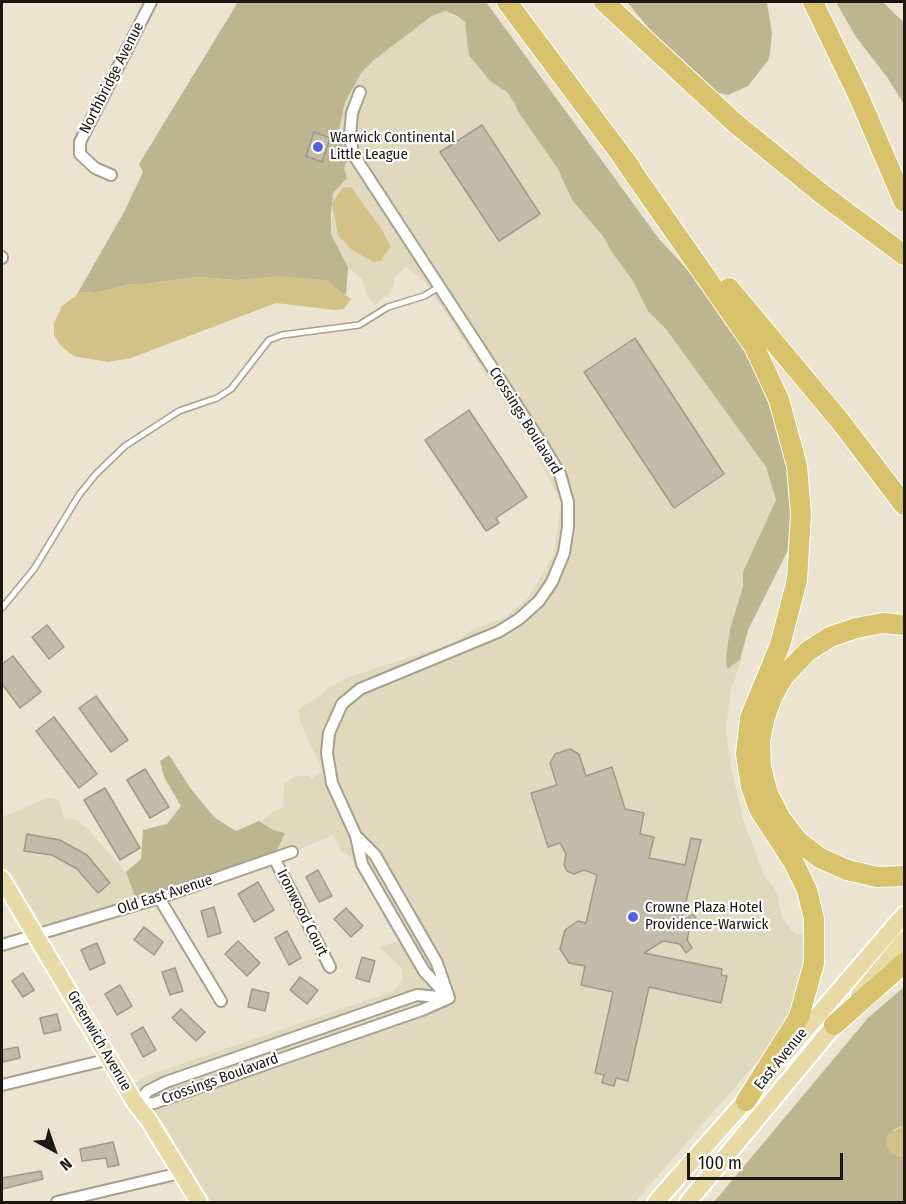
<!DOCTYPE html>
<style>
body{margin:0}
#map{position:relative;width:906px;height:1204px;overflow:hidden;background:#eae4d1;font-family:"Fira Sans Condensed",sans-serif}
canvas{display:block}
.frame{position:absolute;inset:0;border:3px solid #1a1811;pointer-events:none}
.north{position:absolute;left:24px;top:1120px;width:60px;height:60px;-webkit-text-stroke:4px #fff;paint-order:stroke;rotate:140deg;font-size:16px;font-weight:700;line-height:24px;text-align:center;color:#1a1811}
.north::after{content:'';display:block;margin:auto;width:21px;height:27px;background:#1a1811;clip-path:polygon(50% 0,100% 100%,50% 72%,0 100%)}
.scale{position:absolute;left:687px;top:1153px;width:156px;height:27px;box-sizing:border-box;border:3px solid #1a1811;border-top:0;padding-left:8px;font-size:18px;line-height:21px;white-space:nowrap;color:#1a1811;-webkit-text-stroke:4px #fff;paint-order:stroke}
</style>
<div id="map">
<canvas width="906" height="1204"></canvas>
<div class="frame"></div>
<div class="north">N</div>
<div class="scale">100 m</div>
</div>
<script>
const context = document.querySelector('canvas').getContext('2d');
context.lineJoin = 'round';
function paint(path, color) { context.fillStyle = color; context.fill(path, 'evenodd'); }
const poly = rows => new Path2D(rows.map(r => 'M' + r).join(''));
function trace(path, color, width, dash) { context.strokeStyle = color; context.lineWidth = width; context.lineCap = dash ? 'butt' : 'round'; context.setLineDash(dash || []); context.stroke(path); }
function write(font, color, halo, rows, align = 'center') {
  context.font = font + ' "Fira Sans Condensed",sans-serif'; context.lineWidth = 4.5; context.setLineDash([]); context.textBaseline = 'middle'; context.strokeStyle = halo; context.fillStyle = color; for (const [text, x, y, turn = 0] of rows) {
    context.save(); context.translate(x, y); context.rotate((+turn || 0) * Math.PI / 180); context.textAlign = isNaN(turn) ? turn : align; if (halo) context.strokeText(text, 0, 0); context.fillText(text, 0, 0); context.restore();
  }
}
const built = poly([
 [446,11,465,22,477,63,490,81,507,92,514,102,519,113,558,169,572,200,604,236,611,251,633,281,648,311,666,329,766,467,776,500,750,557,730,629,727,668,738,660,741,661,730,693,726,731,731,767,743,820,764,875,777,893,782,917,790,929,797,935,811,935,809,975,781,1034,635,1202,194,1202,129,1088,146,1076,394,991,403,977,401,967,380,947,398,941,351,857,341,851,333,835,272,861,273,830,260,822,275,810,283,808,284,784,295,776,309,776,312,779,322,770,301,724,298,710,343,679,457,642,472,630,505,617,529,597,554,554,561,503,531,443,426,283,406,267,395,277,391,293,374,305,366,293,362,279,348,267,331,234,336,128,343,103,361,73,375,59,432,16],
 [48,798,59,800,64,818,77,820,87,828,126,872,138,905,38,938,2,880,2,817]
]);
const green = poly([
 [238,2,486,2,659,239,729,314,779,405,798,530,748,630,740,660,727,669,726,658,730,629,743,586,743,572,776,500,766,467,666,329,648,311,633,281,611,251,603,236,572,200,558,169,519,113,514,102,507,92,490,81,469,55,465,22,457,16,446,11,432,16,375,59,361,73,345,102,338,134,348,158,344,168,347,178,333,193,331,214,331,234,348,267,346,294,236,280,197,277,146,284,130,284,96,293,81,292,76,296,124,212,143,172,139,164],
 [627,2,767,2,772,34,769,59,748,86,728,95,711,91,667,50],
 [839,2,883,2,904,23,904,104,887,77,856,37,837,4],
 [169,755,191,789,215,818,236,831,259,821,273,830,285,833,272,861,138,905,126,872,141,859,143,830,167,824,181,806,164,777,160,761],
 [904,987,904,1125,893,1130,898,1157,904,1157,904,1202,714,1202,868,1018]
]);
const water = poly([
 [351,187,382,230,391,247,380,261,373,262,352,250,338,235,332,203,343,188],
 [278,276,326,280,351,299,344,309,335,310,276,303,131,358,108,362,74,356,60,345,54,335,54,323,62,306,81,292,96,293,130,284,146,284,197,277,236,280],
 [904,1125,904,1157,898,1157,890,1152,886,1145,887,1135]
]);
const building = poly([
 [482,125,540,214,499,241,440,152,482,125],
 [314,132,330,138,322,162,306,156,314,132],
 [635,338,724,474,674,508,584,372,635,338],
 [469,410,527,497,496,518,499,523,486,531,425,440,469,410],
 [47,625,64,647,49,659,32,637,47,625],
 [13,656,41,692,20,708,2,684,2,664,13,656],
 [96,696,128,740,111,752,79,708,96,696],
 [54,717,97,774,79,788,36,731,54,717],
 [570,749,579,754,586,776,612,767,625,809,644,813,640,834,654,837,649,858,685,865,691,838,701,840,681,922,693,914,698,921,690,926,687,940,692,948,686,953,680,944,663,941,644,953,722,969,721,975,727,976,721,1003,649,987,628,1081,616,1078,614,1086,602,1083,604,1075,595,1073,613,992,581,985,585,966,569,963,560,949,565,930,578,921,586,923,597,875,584,870,574,874,567,871,564,865,566,854,560,843,548,847,531,793,557,785,550,763,555,754,570,749],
 [145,769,169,807,150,818,127,780,145,769],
 [105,788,140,848,120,860,84,800,105,788],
 [27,834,60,840,87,855,110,883,98,893,77,869,52,855,24,851,27,834],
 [318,870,332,896,319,902,306,877,318,870],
 [258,882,274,910,254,922,238,894,258,882],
 [214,907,221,933,208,937,201,911,214,907],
 [346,908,363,926,351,937,334,919,346,908],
 [144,927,163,942,154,955,134,940,144,927],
 [287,931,301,958,289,965,275,938,287,931],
 [238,941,260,963,247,976,225,954,238,941],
 [97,943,105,963,90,970,81,950,97,943],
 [362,957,375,961,369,982,356,978,362,957],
 [175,968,183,991,170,995,162,972,175,968],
 [23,973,34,990,23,997,12,981,23,973],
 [300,977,318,990,307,1004,290,990,300,977],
 [120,985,132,1006,117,1015,105,994,120,985],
 [252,989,269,993,265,1011,248,1007,252,989],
 [181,1009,205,1032,196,1041,172,1018,181,1009],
 [57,1014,61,1030,44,1034,40,1018,57,1014],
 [143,1027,156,1050,143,1057,131,1034,143,1027],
 [18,1047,20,1058,3,1062,2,1050,18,1047],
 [113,1142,119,1165,108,1167,106,1158,82,1161,80,1149,113,1142],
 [41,1171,43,1179,2,1189,2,1178,41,1171]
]);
const lane = poly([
 [2,608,34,569,79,495,96,474,125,446,179,411,217,398,231,389,269,340,282,335,359,325,388,307,424,296,439,287]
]);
const street = poly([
 [360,92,352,113,350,135,353,154,542,444,560,474,568,502,568,527,564,553,552,582,539,601,519,619,498,632,360,689,342,704,329,733,327,753,332,783,356,836,362,864,424,971,449,998],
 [111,175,95,168,80,154,80,142,151,2],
 [2,257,2,258],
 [356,836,375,855,437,963,448,995],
 [274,858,330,967],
 [159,898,221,1001],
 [2,945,159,898,292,852],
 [2,1085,110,1059],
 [136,1104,148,1091,166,1082,417,995,449,998],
 [136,1104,154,1103,422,1010,447,999],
 [57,1202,180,1173]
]);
const primary = poly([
 [2,879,136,1104,148,1119,199,1202],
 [859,995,904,940],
 [782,1057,904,915],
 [656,1202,754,1091],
 [688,1202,843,1015]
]);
const highway = poly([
 [507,2,631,168],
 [604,2,735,123,822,194,904,255],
 [813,2,859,97,904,202],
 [623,158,754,346,779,400,797,466,801,514,797,580,780,645,750,718,746,754,751,787,759,809,794,863,807,890,814,919,814,963,799,1017,746,1101],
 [729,288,840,421,904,505],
 [904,625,883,623,856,628,830,637,808,651,784,676,772,697,764,720,760,741,761,767,768,794,781,819,798,841,820,858,847,870,877,877,904,876],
 [834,1025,904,963]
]);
const markers = [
 [318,147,6,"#5763da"],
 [633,917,6,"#5763da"]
];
const streetNames = [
 ["Northbridge Avenue",112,78,-63],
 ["Crossings Boulavard",525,421,58],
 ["Old East Avenue",165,895,-18],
 ["Ironwood Court",302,913,63],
 ["Greenwich Avenue",99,1041,60],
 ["East Avenue",781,1059,-51],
 ["Crossings Boulavard",220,1079,-20]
];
const poiNames = [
 ["Warwick Continental",330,138],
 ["Little League",330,155],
 ["Crowne Plaza Hotel",645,908],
 ["Providence-Warwick",645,925]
];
paint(built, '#e0d9be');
paint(green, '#bdb490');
paint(water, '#d2c288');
paint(building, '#c1bcaa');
trace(building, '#9f9a88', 1.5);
trace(lane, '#a6a18f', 8);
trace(street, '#a6a18f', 14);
trace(primary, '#fff', 20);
trace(highway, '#fff', 22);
trace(lane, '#fff', 5);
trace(street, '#fff', 10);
trace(primary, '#e8daa7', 16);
trace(highway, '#d9c26c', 20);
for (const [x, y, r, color] of markers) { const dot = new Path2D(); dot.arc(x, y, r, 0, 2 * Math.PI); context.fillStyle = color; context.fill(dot); trace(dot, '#fff', 2); }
write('15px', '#1a1811', '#fff', streetNames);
write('15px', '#1a1811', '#fff', poiNames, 'left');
</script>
